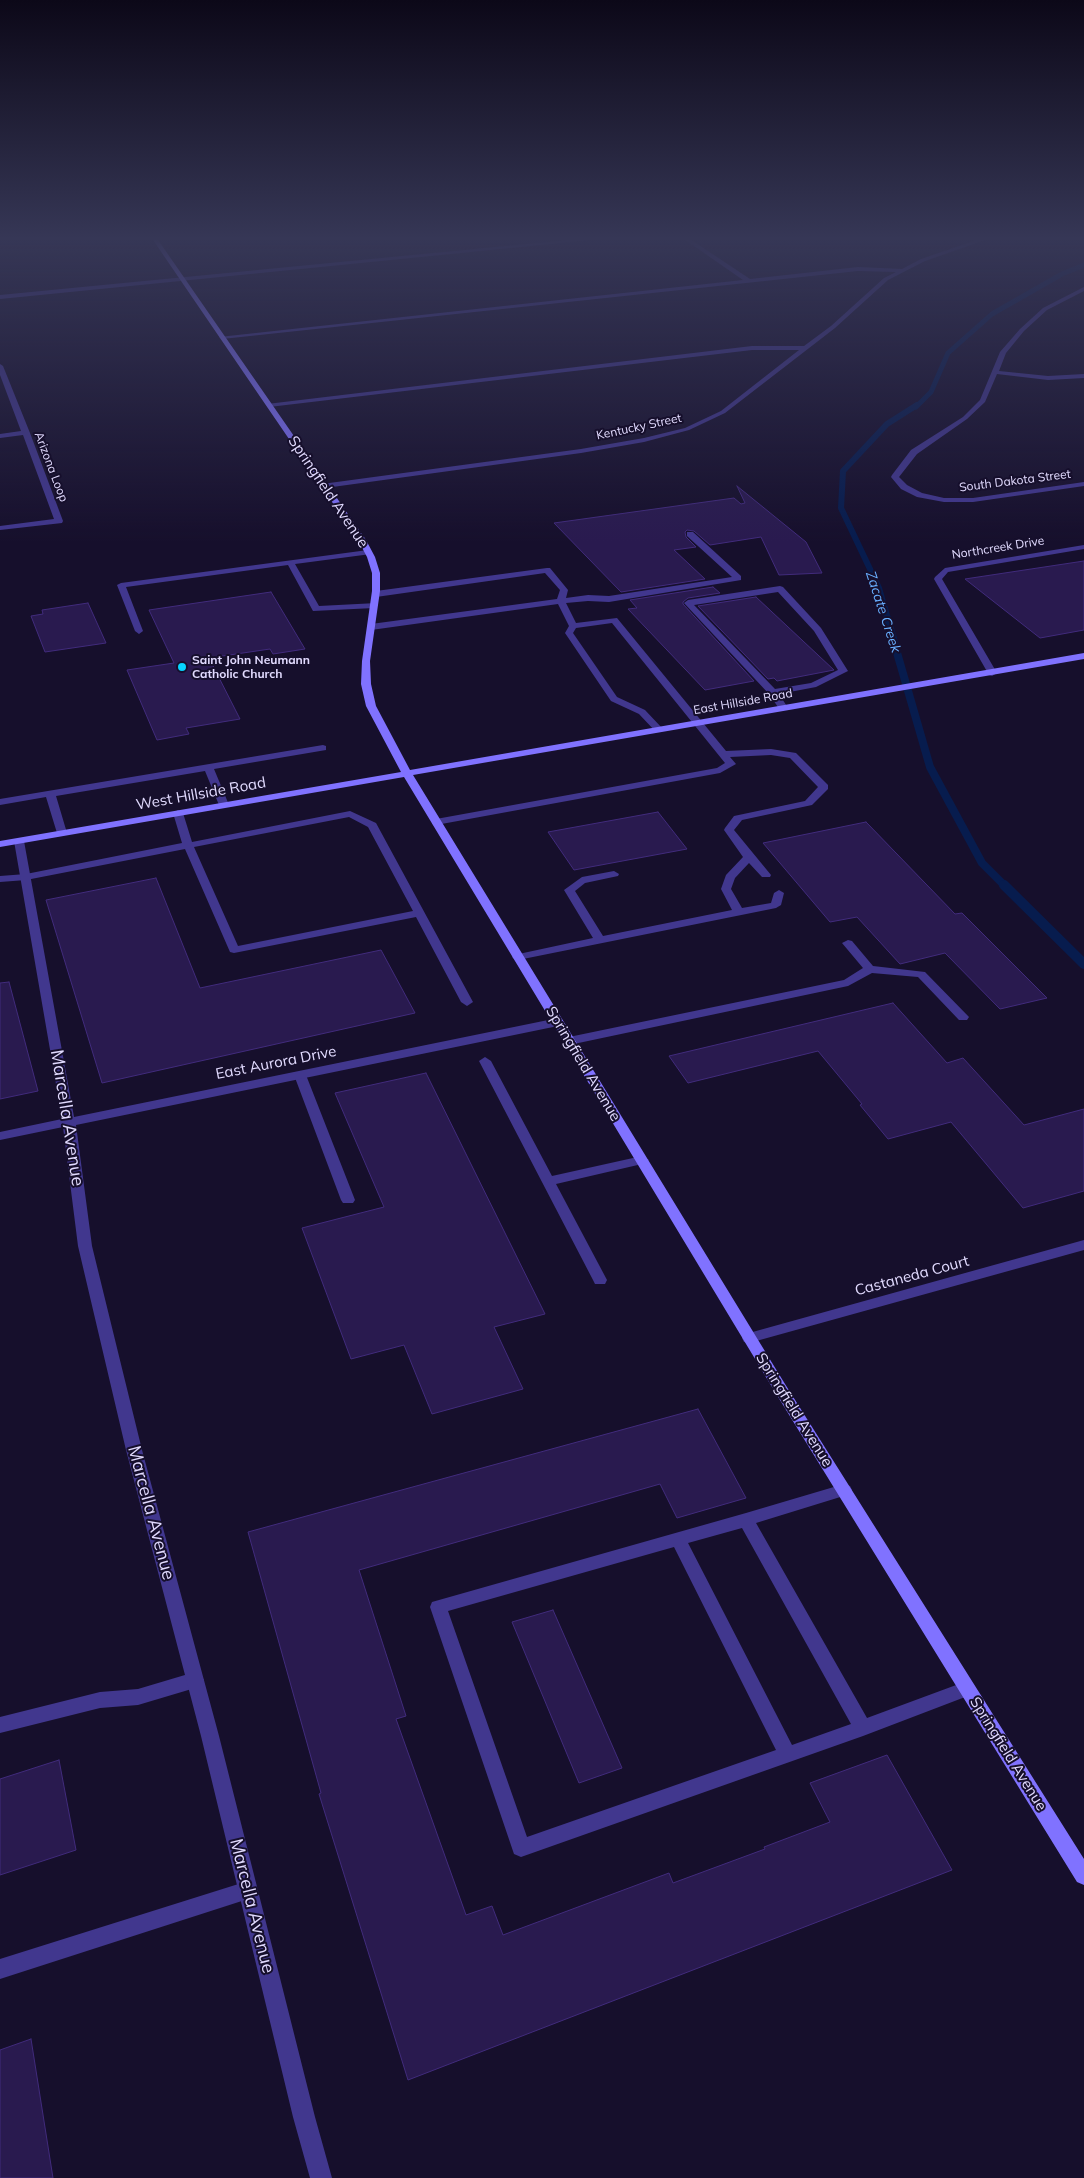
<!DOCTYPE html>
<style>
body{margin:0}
canvas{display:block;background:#160f2c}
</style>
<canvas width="1084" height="2178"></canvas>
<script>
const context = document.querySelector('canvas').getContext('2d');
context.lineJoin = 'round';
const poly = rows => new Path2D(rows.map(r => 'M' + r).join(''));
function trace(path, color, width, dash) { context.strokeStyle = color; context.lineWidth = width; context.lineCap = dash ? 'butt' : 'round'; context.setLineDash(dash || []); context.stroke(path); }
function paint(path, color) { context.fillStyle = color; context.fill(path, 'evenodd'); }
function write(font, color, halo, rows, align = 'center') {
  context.font = font + ' Mulish,sans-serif'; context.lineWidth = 4; context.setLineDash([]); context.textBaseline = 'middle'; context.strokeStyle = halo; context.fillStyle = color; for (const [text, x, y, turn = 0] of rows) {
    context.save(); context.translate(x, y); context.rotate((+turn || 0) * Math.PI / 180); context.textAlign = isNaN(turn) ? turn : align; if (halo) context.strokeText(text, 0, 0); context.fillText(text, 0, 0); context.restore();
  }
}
const streamFar3 = poly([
 [916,407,931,392,948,353,992,314,1062,274,1084,265]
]);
const streamFar2 = poly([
 [888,619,879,588,841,508,843,471,887,424,917,405]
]);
const streamFar1 = poly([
 [887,618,930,767,982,863,1005,886]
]);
const stream = poly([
 [1004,885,1084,964]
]);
const building = poly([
 [737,486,806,542,822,573,779,575,761,537,710,545,694,531,687,530,685,532,686,537,696,547,674,550,705,579,621,592,554,523,734,498,741,504,745,503,737,486],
 [1084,561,1084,630,1040,638,965,579,1084,561],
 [713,587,720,593,688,598,683,602,683,604,754,681,705,690,628,609,637,608,630,600,713,587],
 [271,592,305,649,273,654,270,649,209,658,240,719,186,728,189,734,157,740,127,670,174,663,149,610,271,592],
 [756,597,834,670,777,681,774,678,768,679,698,606,756,597],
 [88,603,106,643,45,652,31,616,43,614,42,610,88,603],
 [658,812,687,849,574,870,548,832,658,812],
 [866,822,955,914,962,913,1047,998,1000,1009,945,953,900,964,857,917,830,922,763,843,866,822],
 [156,878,200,988,381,950,415,1013,102,1083,46,900,156,878],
 [9,982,38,1091,0,1099,0,983,9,982],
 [893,1003,947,1063,963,1058,1024,1125,1084,1109,1084,1191,1023,1208,951,1122,888,1139,860,1105,862,1104,818,1051,688,1083,669,1056,893,1003],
 [426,1073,545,1314,494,1327,523,1389,432,1414,404,1345,351,1359,302,1228,384,1207,335,1093,426,1073],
 [698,1409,746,1498,677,1518,660,1484,359,1570,406,1716,396,1719,466,1915,492,1906,503,1935,669,1873,673,1883,765,1849,764,1847,830,1822,810,1783,887,1755,952,1870,408,2080,319,1794,321,1793,248,1532,698,1409],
 [553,1610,622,1768,579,1783,512,1622,553,1610],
 [59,1760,76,1850,0,1875,0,1779,59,1760],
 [31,2039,53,2178,0,2178,0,2050,31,2039]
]);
const lane = poly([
 [687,532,693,532,741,576,741,580,609,602,588,601,566,603,576,623,617,618,726,751,771,749,796,753,828,785,828,789,812,805,742,820,734,830,771,875,770,877,762,877,749,863,735,878,731,889,742,908,771,903,774,893,779,890,784,893,781,905,776,908,518,960,514,959,512,957,514,955,593,938,564,890,582,877,614,871,619,874,618,876,585,883,575,891,603,936,732,910,721,889,726,875,743,857,724,830,725,828,734,816,805,801,818,787,790,758,771,755,730,757,736,764,720,773,436,825,432,824,432,820,436,819,717,768,725,763,612,623,576,628,573,633,617,697,645,710,662,728,662,732,656,732,639,714,611,701,565,633,569,626,558,604,371,630,367,627,371,624,557,599,560,590,545,573,376,597,372,594,376,591,547,568,550,568,568,590,566,598,588,595,609,596,732,577,687,536,687,532],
 [368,550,371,550,371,554,295,564,319,606,377,603,378,605,374,608,313,611,288,565,126,587,143,631,139,634,135,631,117,585,121,583,368,550],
 [780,586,783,587,821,628,848,671,816,687,779,694,788,708,783,711,780,710,769,694,684,603,688,600,780,586],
 [778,592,814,631,838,670,811,683,775,689,694,605,778,592],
 [323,745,326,746,326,750,214,769,229,805,224,808,219,805,205,771,56,796,67,833,62,836,57,833,46,797,0,805,0,799,323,745],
 [178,810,183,813,192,842,350,811,376,823,473,1002,467,1006,461,1002,416,917,234,953,230,952,185,849,26,880,0,882,0,876,26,874,182,843,173,813,178,810],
 [349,817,368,827,413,911,238,946,194,847,349,817],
 [848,940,852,941,873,966,925,972,969,1017,967,1020,959,1020,918,977,872,973,848,986,569,1045,563,1041,569,1037,844,980,863,968,842,943,848,940],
 [485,1057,491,1061,552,1176,642,1156,649,1160,642,1164,556,1184,607,1280,605,1284,595,1284,593,1280,479,1061,485,1057],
 [300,1071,306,1075,355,1200,353,1203,343,1203,341,1200,294,1075,300,1071],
 [844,1484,850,1486,852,1490,850,1494,756,1523,867,1718,967,1681,973,1684,976,1689,973,1694,863,1736,521,1857,514,1854,430,1607,432,1602,746,1513,844,1484],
 [742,1528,851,1724,792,1745,688,1543,742,1528],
 [674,1547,776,1750,527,1837,448,1611,674,1547],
 [195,1672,201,1675,204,1680,201,1685,195,1688,138,1705,100,1708,0,1733,0,1717,100,1692,138,1689,195,1672],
 [248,1881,255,1883,258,1890,255,1897,248,1899,0,1979,0,1959,248,1881]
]);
const street = poly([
 [598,237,621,237,0,299,0,295,598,237],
 [681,237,687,237,750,279,858,267,902,269,921,259,985,237,994,237,925,261,888,280,835,328,725,413,689,430,644,442,581,453,325,488,322,488,322,484,581,449,644,438,685,428,721,411,799,350,752,350,269,407,267,406,267,404,752,346,804,346,831,326,884,278,896,272,858,271,222,339,219,337,743,280,681,237],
 [1084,287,1084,291,1047,310,1024,331,1006,353,999,371,1048,376,1084,374,1084,378,1048,380,997,374,985,402,967,419,917,454,899,477,907,485,922,493,944,498,973,498,1084,482,1084,486,973,502,944,502,917,497,901,489,891,477,892,475,911,450,963,417,980,400,1000,352,1020,329,1043,308,1084,287],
 [0,364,3,366,30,433,63,521,62,523,0,530,0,526,54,519,23,435,0,438,0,434,21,431,0,375,0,364],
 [1084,545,1084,549,948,572,942,579,997,673,992,676,989,675,934,579,935,577,945,568,1084,545],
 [19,838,24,841,74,1117,558,1018,564,1022,558,1026,76,1125,92,1246,142,1450,219,1736,315,2117,332,2178,310,2178,293,2117,201,1736,126,1450,78,1246,63,1127,0,1140,0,1132,62,1119,14,841,19,838],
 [1084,1240,1084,1250,749,1343,744,1342,742,1338,744,1334,749,1333,1084,1240]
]);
const secondary = poly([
 [151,237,156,237,366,540,375,557,380,573,380,591,370,661,371,684,376,706,410,770,1084,653,1084,659,413,775,785,1384,1084,1859,1084,1885,1077,1882,775,1392,404,777,0,847,0,841,401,772,366,706,361,684,362,661,372,591,372,573,367,557,358,540,151,237]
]);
const markers = [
 [182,667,5,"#07d4ff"]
];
const farStreetnames = [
 ["Kentucky Street",639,427,-12],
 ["Arizona Loop",51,467,69],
 ["South Dakota Street",1015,481,-7],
 ["Northcreek Drive",998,548,-9],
 ["East Hillside Road",743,702,-10]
];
const farPoinames = [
 ["Saint John Neumann",192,660],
 ["Catholic Church",192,674]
];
const farWaternames = [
 ["Zacate Creek",883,612,72]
];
const streetNames = [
 ["Springfield Avenue",328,492,56],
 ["West Hillside Road",201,794,-10],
 ["East Aurora Drive",276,1063,-11],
 ["Springfield Avenue",583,1064,59],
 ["Castaneda Court",912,1276,-15],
 ["Springfield Avenue",794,1410,58],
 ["Springfield Avenue",1008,1754,58]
];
const nearStreetnames = [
 ["Marcella Avenue",67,1118,81],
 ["Marcella Avenue",151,1513,75],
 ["Marcella Avenue",252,1906,76]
];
trace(streamFar3, '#071c4e', 5);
trace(streamFar2, '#071c4e', 6);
trace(streamFar1, '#071c4e', 8);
trace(stream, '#071c4e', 10);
paint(building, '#291a4f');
trace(building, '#412b7c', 1);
paint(lane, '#41378e');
paint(street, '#41378e');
paint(secondary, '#8072ff');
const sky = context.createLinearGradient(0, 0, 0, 542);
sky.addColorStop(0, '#0c0818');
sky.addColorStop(0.44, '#363756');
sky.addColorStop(1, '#36375600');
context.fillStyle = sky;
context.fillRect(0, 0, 1084, 542);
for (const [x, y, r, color] of markers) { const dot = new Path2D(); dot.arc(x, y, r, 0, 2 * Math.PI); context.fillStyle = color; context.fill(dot); trace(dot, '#160f2c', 2); }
write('12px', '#e2dbff', '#160f2c', farStreetnames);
write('bold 12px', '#e2dbff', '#160f2c', farPoinames, 'left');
write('italic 14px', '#69afff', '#160f2c', farWaternames);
write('15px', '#e2dbff', '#160f2c', streetNames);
write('18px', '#e2dbff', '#160f2c', nearStreetnames);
</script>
